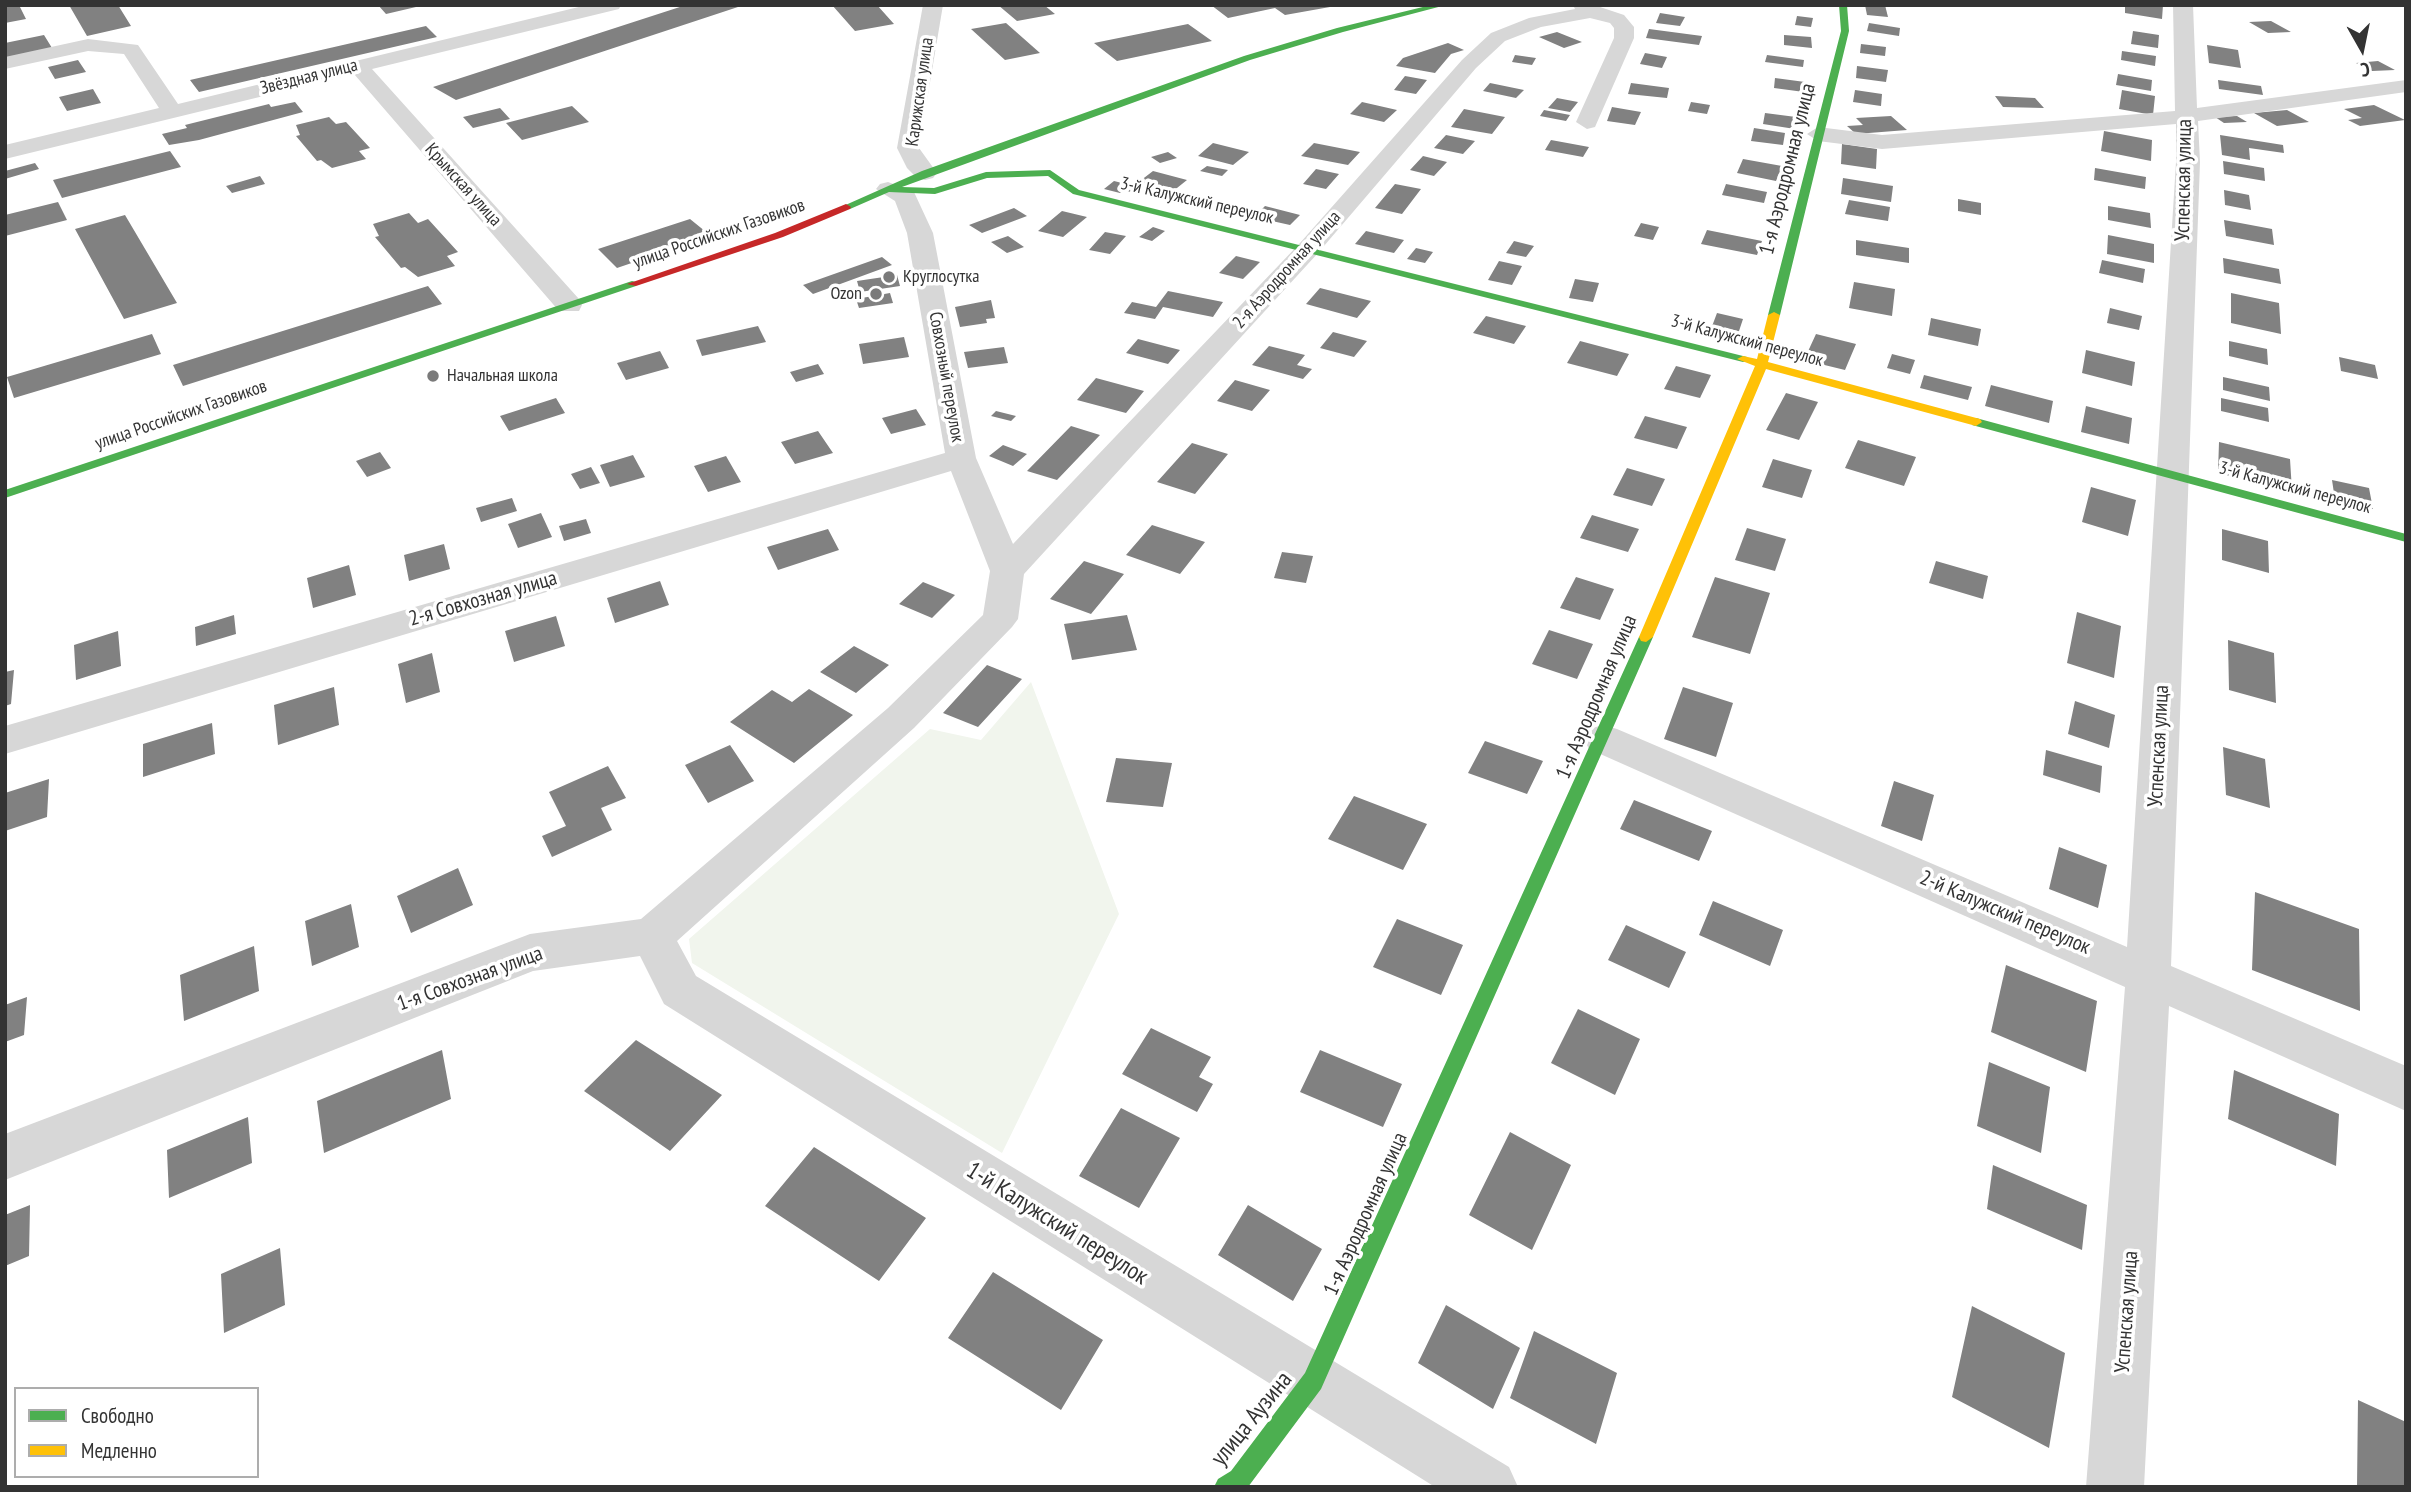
<!DOCTYPE html>
<meta charset="utf-8">
<style>
body{margin:0}
#map{position:relative;width:2411px;height:1492px;overflow:hidden;background:#fff;font-family:"PT Sans Narrow",sans-serif}
canvas{display:block}
.frame{position:absolute;inset:0;border:7px solid #333;pointer-events:none}
.legend{position:absolute;left:14px;top:1387px;width:245px;height:91px;box-sizing:border-box;background:#fff;border:2px solid #adadad;margin:0;padding:9px 12px;list-style:none;font-size:21px;color:#333}
.legend li{display:flex;align-items:center;gap:14px;height:35px}
.legend b{width:35px;border:2px solid #adadad}
.north{position:absolute;left:2327px;top:14px;width:70px;height:70px;-webkit-text-stroke:5px #fff;paint-order:stroke;rotate:171deg;font-size:19px;font-weight:700;line-height:28px;text-align:center;color:#333}
.north::after{content:'';display:block;margin:auto;width:24px;height:32px;background:#333;clip-path:polygon(50% 0,100% 100%,50% 72%,0 100%)}
</style>
<div id="map">
<canvas width="2411" height="1492"></canvas>
<div class="frame"></div>
<ul class="legend">
<li><b style="height:9px;background:#4caf50"></b>Свободно</li>
<li><b style="height:9px;background:#ffc107"></b>Медленно</li>
</ul>
<div class="north">С</div>
</div>
<script>
const context = document.querySelector('canvas').getContext('2d');
context.lineJoin = 'round';
function paint(path, color) { context.fillStyle = color; context.fill(path, 'evenodd'); }
const poly = rows => new Path2D(rows.map(r => 'M' + r).join(''));
function trace(path, color, width, dash) { context.strokeStyle = color; context.lineWidth = width; context.lineCap = dash ? 'butt' : 'round'; context.setLineDash(dash || []); context.stroke(path); }
function write(font, color, halo, rows, align = 'center') {
  context.font = font + ' "PT Sans Narrow",sans-serif'; context.lineWidth = 7; context.setLineDash([]); context.textBaseline = 'middle'; context.strokeStyle = halo; context.fillStyle = color; for (const [text, x, y, turn = 0] of rows) {
    context.save(); context.translate(x, y); context.rotate((+turn || 0) * Math.PI / 180); context.textAlign = isNaN(turn) ? turn : align; if (halo) context.strokeText(text, 0, 0); context.fillText(text, 0, 0); context.restore();
  }
}
const green = poly([
 [1031,682,1119,914,1002,1153,692,963,689,939,930,729,981,740]
]);
const building = poly([
 [5,5,19,5,26,19,5,23],
 [69,5,118,5,131,26,87,36],
 [378,5,414,5,416,7,386,14],
 [686,5,741,6,456,100,433,87],
 [832,5,877,5,894,24,855,31],
 [998,5,1044,5,1055,14,1017,21],
 [1211,5,1330,5,1330,7,1285,15,1275,8,1228,18],
 [1865,5,1885,5,1888,17,1867,15],
 [2125,5,2163,5,2162,19,2125,13],
 [1660,13,1685,17,1680,26,1656,23],
 [1797,16,1813,18,1811,27,1795,25],
 [2271,21,2291,32,2268,33,2249,22],
 [1006,23,1040,53,1005,60,971,29],
 [1869,23,1900,28,1899,36,1867,31],
 [1188,24,1212,41,1117,61,1094,43],
 [426,26,437,37,199,92,190,80],
 [1649,29,1702,36,1699,45,1646,38],
 [2133,31,2159,35,2158,48,2131,44],
 [1557,32,1582,42,1564,48,1539,37],
 [44,35,52,48,5,58,5,43],
 [1784,35,1811,37,1812,48,1784,45],
 [1448,43,1464,50,1451,54,1435,73,1396,66,1403,58],
 [1861,44,1886,47,1885,56,1860,53],
 [2207,45,2238,50,2241,68,2209,63],
 [2122,51,2156,56,2155,66,2121,60],
 [1645,53,1667,57,1662,68,1640,64],
 [1515,55,1536,58,1532,65,1512,62],
 [1767,55,1804,60,1803,67,1765,62],
 [78,60,86,72,55,79,48,67],
 [2378,61,2395,70,2372,71,2356,63],
 [1857,66,1888,70,1886,82,1856,78],
 [2118,74,2152,80,2151,91,2116,85],
 [1405,76,1427,80,1416,94,1394,90],
 [1775,78,1805,82,1804,92,1774,88],
 [2218,80,2261,86,2263,95,2219,89],
 [1490,83,1524,90,1516,98,1483,91],
 [1631,83,1669,88,1667,98,1628,94],
 [93,89,101,103,67,111,59,97],
 [1855,90,1882,94,1881,106,1853,102],
 [2122,90,2155,96,2153,115,2119,109],
 [1995,96,2035,98,2044,108,2003,107],
 [1557,98,1578,102,1570,112,1548,108],
 [295,102,303,112,199,140,169,145,162,134,187,128,185,125,269,104,271,107],
 [1362,102,1397,110,1384,122,1350,114],
 [1691,102,1710,105,1707,114,1688,111],
 [2374,105,2405,120,2360,126,2348,120,2362,118,2344,109],
 [572,106,589,122,522,140,506,123],
 [1612,107,1641,112,1635,125,1607,121],
 [500,108,510,119,473,128,463,117],
 [1464,109,1505,117,1492,134,1451,127],
 [1544,110,1570,115,1566,121,1540,116],
 [2287,110,2309,122,2277,126,2254,113],
 [1765,113,1796,117,1795,129,1763,124],
 [1891,116,1907,130,1856,134,1847,126,1863,125,1856,118],
 [2237,116,2247,122,2224,123,2215,117],
 [329,117,336,124,346,122,370,148,359,151,366,159,332,168,321,160,317,161,296,136,300,135,296,125],
 [1754,128,1785,133,1783,145,1751,141],
 [2104,131,2152,140,2151,161,2101,151],
 [1446,135,1475,141,1463,154,1434,148],
 [2220,135,2283,145,2284,153,2249,148,2250,160,2222,155],
 [1551,140,1589,147,1583,157,1545,150],
 [1213,143,1249,152,1233,165,1198,156],
 [1314,143,1360,152,1348,165,1301,156],
 [1842,144,1877,149,1876,169,1841,164],
 [170,151,181,167,62,198,53,180],
 [1168,152,1177,158,1160,163,1151,157],
 [1423,156,1447,162,1434,176,1410,170],
 [1743,159,1782,166,1776,181,1737,173],
 [2223,161,2264,168,2265,181,2224,174],
 [35,163,39,169,5,179,5,171],
 [1207,166,1228,170,1222,176,1200,171],
 [2095,168,2146,177,2145,189,2094,180],
 [1316,169,1339,174,1326,189,1303,184],
 [1153,171,1187,180,1162,200,1127,191],
 [260,176,265,184,232,193,226,186],
 [1843,178,1893,186,1891,202,1841,194],
 [1114,181,1130,185,1120,193,1104,189],
 [1395,184,1421,189,1402,214,1375,208],
 [1726,184,1767,192,1764,203,1722,195],
 [2224,190,2249,195,2251,210,2225,205],
 [1958,199,1981,203,1981,215,1958,211],
 [1849,200,1890,207,1888,221,1845,214],
 [58,202,67,220,5,236,5,215],
 [1265,206,1300,215,1290,225,1254,217],
 [2108,206,2150,213,2151,228,2108,220],
 [1014,208,1027,216,982,233,969,225],
 [1062,211,1087,217,1063,237,1038,231],
 [409,213,418,223,428,219,458,252,447,256,455,266,418,277,405,267,401,268,375,237,379,236,373,224],
 [125,215,177,303,124,319,75,229],
 [690,219,711,236,617,268,598,249],
 [2224,220,2272,229,2274,245,2226,236],
 [1641,223,1659,227,1653,240,1634,236],
 [1153,227,1165,231,1152,241,1139,237],
 [1707,230,1762,241,1757,255,1701,244],
 [1366,231,1404,240,1394,253,1355,244],
 [1105,232,1126,236,1110,254,1089,250],
 [2108,235,2154,244,2154,263,2107,254],
 [1008,236,1024,247,1007,253,991,242],
 [1856,240,1909,248,1909,263,1856,255],
 [1514,241,1534,246,1526,257,1506,253],
 [1416,248,1433,252,1425,263,1407,259],
 [1236,256,1260,262,1243,279,1219,273],
 [882,257,892,265,813,294,803,285],
 [2223,258,2279,269,2281,284,2224,273],
 [2102,260,2145,269,2143,283,2099,273],
 [1499,261,1522,266,1512,285,1488,280],
 [897,275,900,286,860,292,857,281],
 [1575,279,1599,283,1593,302,1569,298],
 [1854,282,1895,289,1892,316,1849,308],
 [428,286,442,304,183,386,173,365],
 [1320,288,1371,301,1357,318,1306,304],
 [1168,291,1223,302,1213,317,1163,307,1155,319,1124,313,1132,302,1156,307],
 [890,293,893,303,859,308,856,299],
 [2231,293,2279,303,2281,334,2231,323],
 [991,300,995,318,986,319,987,323,960,327,955,307],
 [2110,308,2142,316,2139,330,2107,323],
 [1717,313,1743,319,1735,343,1708,337],
 [1486,316,1526,326,1514,344,1473,333],
 [1931,318,1981,329,1978,346,1928,335],
 [758,326,766,342,702,356,696,340],
 [1333,332,1367,341,1354,357,1320,348],
 [152,334,161,354,14,398,7,377],
 [1816,334,1856,344,1845,370,1804,360],
 [904,337,909,357,863,364,859,344],
 [1138,339,1180,350,1168,364,1126,353],
 [1580,341,1629,354,1617,376,1567,363],
 [2229,341,2267,349,2268,365,2229,356],
 [1269,346,1305,355,1297,365,1312,369,1303,379,1252,365],
 [1004,347,1008,363,968,368,964,352],
 [2086,350,2135,362,2132,386,2082,373],
 [660,351,669,368,626,380,617,363],
 [1892,354,1915,360,1910,374,1887,368],
 [2339,357,2375,365,2378,379,2341,371],
 [818,364,824,374,796,382,790,372],
 [1676,366,1711,375,1700,398,1664,389],
 [1924,375,1972,387,1968,400,1920,388],
 [2223,377,2269,387,2270,401,2223,390],
 [1096,378,1144,391,1126,413,1077,400],
 [1235,380,1270,390,1252,411,1217,401],
 [1991,385,2053,401,2049,423,1985,406],
 [1786,393,1818,402,1799,440,1766,430],
 [556,398,565,413,509,431,500,416],
 [2221,398,2268,408,2269,422,2221,411],
 [2086,406,2132,418,2129,444,2081,432],
 [916,409,926,425,891,434,882,418],
 [996,411,1016,416,1011,421,991,416],
 [1645,416,1687,427,1677,449,1634,438],
 [1071,426,1100,435,1057,480,1027,471],
 [818,431,833,453,795,464,781,442],
 [1858,440,1916,457,1904,486,1845,468],
 [2219,442,2290,459,2292,491,2218,473],
 [1192,443,1228,454,1195,494,1157,482],
 [1003,445,1027,454,1013,466,989,456],
 [380,452,391,468,367,477,356,461],
 [633,455,645,477,610,487,600,465],
 [726,456,741,482,708,492,694,466],
 [1773,459,1812,470,1802,498,1762,487],
 [591,467,600,483,580,489,571,474],
 [1627,468,1665,479,1652,506,1613,495],
 [2332,480,2369,488,2373,509,2335,500],
 [2091,487,2136,500,2128,536,2082,522],
 [512,498,517,511,481,522,476,508],
 [541,513,552,537,518,548,508,524],
 [1592,515,1639,529,1628,552,1580,538],
 [586,519,591,533,564,541,559,526],
 [1152,525,1205,542,1180,574,1126,555],
 [1747,528,1786,539,1775,571,1735,560],
 [828,529,839,550,778,570,767,547],
 [2222,529,2268,541,2269,573,2222,560],
 [444,544,450,569,409,581,404,555],
 [1282,552,1313,556,1306,583,1274,578],
 [1084,561,1124,574,1091,614,1050,599],
 [1936,561,1988,576,1983,599,1929,583],
 [349,565,356,595,313,608,307,578],
 [1576,577,1614,589,1600,620,1560,608],
 [1715,577,1770,593,1750,654,1692,637],
 [660,581,669,605,615,623,607,598],
 [923,582,955,595,932,618,899,604],
 [2077,612,2121,626,2114,678,2067,663],
 [234,615,236,634,196,646,195,627],
 [1127,615,1137,650,1072,660,1064,624],
 [556,616,565,646,514,662,505,631],
 [1549,630,1593,644,1577,679,1532,664],
 [118,631,121,666,76,680,74,645],
 [2228,640,2274,653,2276,703,2229,690],
 [854,646,889,665,856,693,820,672],
 [432,653,440,692,406,703,398,664],
 [987,665,1022,679,978,727,943,713],
 [14,670,11,704,5,706,5,672],
 [334,687,339,725,278,745,274,705],
 [1683,687,1733,703,1716,757,1664,739],
 [809,689,853,715,794,763,730,722,772,690,792,702],
 [2075,701,2115,715,2109,748,2068,734],
 [212,723,215,754,143,777,143,744],
 [1485,741,1543,761,1527,794,1468,773],
 [730,745,754,781,708,803,685,765],
 [2223,747,2265,759,2270,808,2226,795],
 [2046,750,2102,766,2100,793,2043,775],
 [1116,758,1172,763,1163,807,1106,802],
 [608,766,626,798,601,808,612,830,552,857,542,836,566,826,549,792],
 [49,779,47,817,5,831,5,793],
 [1894,781,1934,795,1922,841,1881,826],
 [1354,796,1427,824,1403,870,1328,839],
 [1634,800,1712,831,1699,861,1620,829],
 [2059,847,2107,865,2098,908,2049,889],
 [458,868,473,905,411,933,397,896],
 [2255,892,2359,929,2360,1011,2252,970],
 [1713,901,1783,930,1770,966,1699,935],
 [351,904,359,947,312,966,305,921],
 [1397,919,1463,945,1441,995,1373,967],
 [1626,925,1686,952,1669,988,1608,960],
 [254,946,259,991,184,1021,180,975],
 [2006,965,2097,1001,2086,1072,1991,1032],
 [27,997,24,1035,5,1042,5,1005],
 [1578,1009,1640,1039,1615,1095,1551,1063],
 [1151,1028,1211,1057,1199,1077,1213,1084,1197,1112,1122,1074],
 [636,1040,722,1095,670,1151,584,1091],
 [442,1050,451,1099,324,1153,317,1101],
 [1320,1050,1402,1084,1383,1127,1300,1092],
 [1989,1062,2050,1087,2041,1153,1977,1126],
 [2234,1070,2339,1114,2336,1166,2228,1119],
 [1121,1108,1180,1138,1139,1208,1079,1176],
 [248,1117,252,1163,169,1198,167,1150],
 [1510,1132,1571,1165,1532,1250,1469,1215],
 [814,1147,926,1218,879,1281,765,1206],
 [1993,1165,2087,1205,2082,1250,1987,1209],
 [30,1205,29,1256,5,1266,5,1215],
 [1248,1205,1322,1249,1293,1301,1218,1255],
 [280,1248,285,1305,224,1333,221,1274],
 [993,1272,1103,1340,1061,1410,948,1338],
 [1446,1305,1520,1348,1493,1409,1418,1363],
 [1972,1306,2065,1353,2049,1448,1952,1397],
 [1534,1331,1617,1373,1596,1444,1510,1398],
 [2358,1400,2406,1422,2406,1487,2357,1487]
]);
const street = poly([
 [587,5,621,5,619,9,372,69,579,299,582,305,579,311,559,311,354,74,5,159,5,145,159,108,124,54,88,51,5,69,5,57,88,39,138,45,178,104,587,5],
 [923,5,943,5,919,148,937,173,933,178,925,180,917,178,907,168,897,148,923,5],
 [1573,5,1594,5,1624,15,1634,27,1634,38,1595,127,1587,129,1576,122,1614,38,1614,28,1610,23,1590,18,1541,27,1505,41,1476,68,1318,253,1024,574,1018,619,1012,627,914,728,677,941,696,976,1509,1467,1518,1487,1435,1487,664,1004,640,956,533,971,5,1180,5,1134,530,934,641,919,888,708,983,615,990,571,951,471,5,754,5,726,945,453,907,233,895,201,876,189,880,184,888,182,914,192,933,233,976,458,1013,544,1300,243,1462,60,1491,33,1529,18,1575,9,1573,5],
 [2173,5,2193,5,2197,108,2406,80,2406,92,2198,121,2200,162,2171,966,2406,1066,2406,1111,2169,1006,2144,1487,2086,1487,2125,987,1589,749,1584,739,1589,729,1603,725,1617,729,2127,947,2176,162,2176,124,1882,149,1818,141,1807,134,1818,127,1882,135,2175,111,2173,5]
]);
const fast = poly([
 [1431,5,1446,5,1343,32,1250,60,902,187,934,188,986,172,1050,170,1079,190,1747,357,1747,361,1743,362,1073,194,1048,176,987,178,935,194,889,192,850,209,841,207,922,171,1244,56,1337,28,1431,5],
 [1839,5,1847,5,1849,31,1780,315,1774,318,1768,315,1841,31,1839,5],
 [632,281,636,282,636,286,5,498,5,490,632,281],
 [1976,418,2406,534,2406,542,1972,425,1972,419,1976,418],
 [1646,632,1653,637,1321,1389,1248,1487,1214,1487,1218,1479,1231,1471,1305,1373,1639,637,1646,632]
]);
const slow = poly([
 [1774,312,1780,315,1768,362,1980,419,1982,422,1976,426,1766,369,1653,637,1646,642,1641,641,1639,637,1755,366,1737,359,1743,356,1757,359,1768,315,1774,312]
]);
const jam = poly([
 [846,204,851,207,850,209,783,237,636,286,627,284,775,233,846,204]
]);
const markers = [
 [889,277,7,"#7a7a7a"],
 [876,294,7,"#7a7a7a"],
 [433,376,7,"#7a7a7a"]
];
const farStreetnames = [
 ["Звёздная улица",309,77,-14],
 ["Карижская улица",920,92,-82],
 ["Крымская улица",463,185,48],
 ["3-й Калужский переулок",1197,201,13],
 ["улица Российских Газовиков",719,234,-19],
 ["2-я Аэродромная улица",1287,270,-48],
 ["3-й Калужский переулок",1747,341,15],
 ["Совхозный переулок",946,377,80],
 ["улица Российских Газовиков",181,415,-19],
 ["3-й Калужский переулок",2295,488,15]
];
const farPoinames = [
 ["Круглосутка",903,277],
 ["Ozon",862,294,"right"],
 ["Начальная школа",447,376]
];
const streetNames = [
 ["1-я Аэродромная улица",1788,169,-76],
 ["Успенская улица",2184,180,-89],
 ["2-я Совхозная улица",483,599,-16],
 ["1-я Аэродромная улица",1597,697,-67],
 ["Успенская улица",2159,746,-87],
 ["2-й Калужский переулок",2005,913,23],
 ["1-я Совхозная улица",470,979,-20],
 ["1-я Аэродромная улица",1366,1214,-66],
 ["Успенская улица",2127,1312,-86]
];
const nearStreetnames = [
 ["1-й Калужский переулок",1057,1224,32],
 ["улица Аузина",1252,1419,-51]
];
paint(green, '#f1f5ed');
paint(building, '#818181');
paint(street, '#d7d7d7');
paint(fast, '#4caf50');
paint(slow, '#ffc107');
paint(jam, '#c62828');
for (const [x, y, r, color] of markers) { const dot = new Path2D(); dot.arc(x, y, r, 0, 2 * Math.PI); context.fillStyle = color; context.fill(dot); trace(dot, '#fff', 2.5); }
write('18px', '#333', '#fff', farStreetnames);
write('18px', '#333', '#fff', farPoinames, 'left');
write('21px', '#333', '#fff', streetNames);
write('24px', '#333', '#fff', nearStreetnames);
</script>
